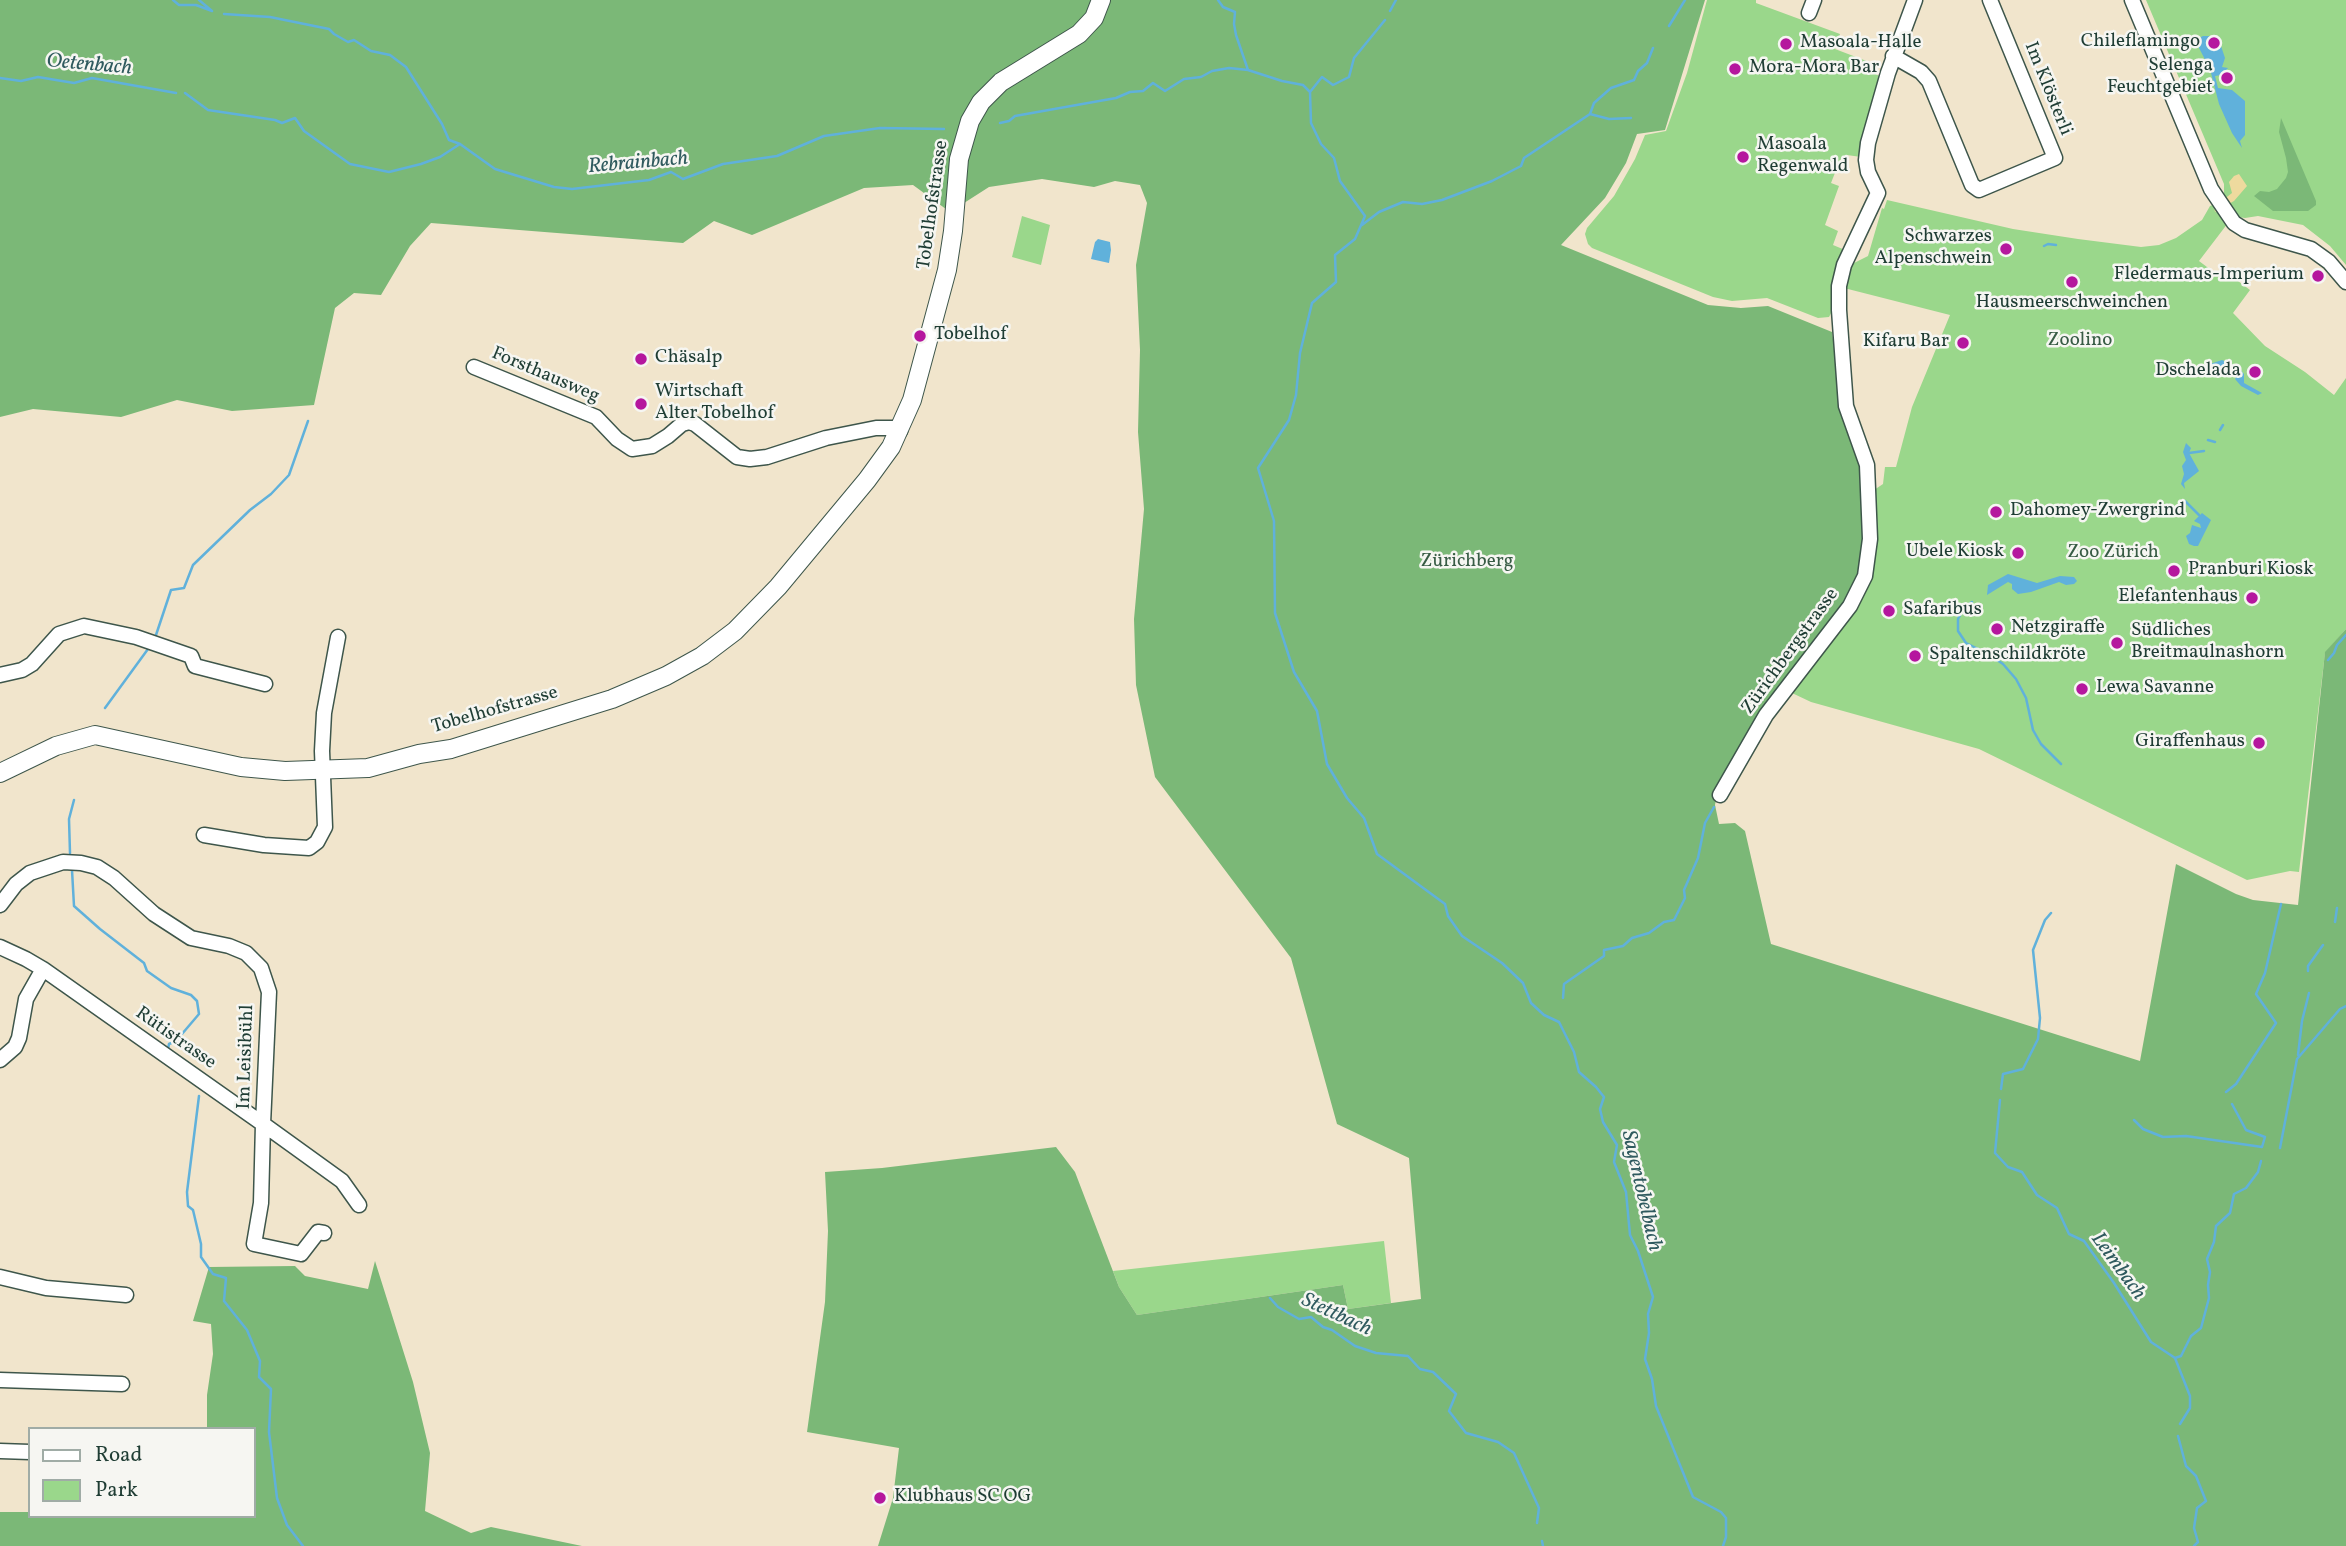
<!DOCTYPE html>
<meta charset="utf-8">
<style>
body{margin:0}
#map{position:relative;width:2346px;height:1546px;overflow:hidden;background:#f1e5cc;font-family:Vollkorn,serif}
canvas{display:block}
.legend{position:absolute;left:28px;top:1427px;width:228px;height:91px;box-sizing:border-box;background:#f6f6f2;border:2px solid #a0aca6;margin:0;padding:9px 12px;list-style:none;font-size:21px;color:#1f3d34}
.legend li{display:flex;align-items:center;gap:14px;height:35px}
.legend b{width:35px;border:2px solid #a0aca6}
</style>
<div id="map">
<canvas width="2346" height="1546"></canvas>
<ul class="legend">
<li><b style="height:9px;background:#fff"></b>Road</li>
<li><b style="height:19px;background:#9ad78b"></b>Park</li>
</ul>
</div>
<script>
const context = document.querySelector('canvas').getContext('2d');
context.lineJoin = 'round';
function paint(path, color) { context.fillStyle = color; context.fill(path, 'evenodd'); }
const poly = rows => new Path2D(rows.map(r => 'M' + r).join(''));
function trace(path, color, width, dash) { context.strokeStyle = color; context.lineWidth = width; context.lineCap = dash ? 'butt' : 'round'; context.setLineDash(dash || []); context.stroke(path); }
function write(font, color, halo, rows, align = 'center') {
  context.font = font + ' Vollkorn,serif'; context.lineWidth = 5; context.setLineDash([]); context.textBaseline = 'middle'; context.strokeStyle = halo; context.fillStyle = color; for (const [text, x, y, turn = 0] of rows) {
    context.save(); context.translate(x, y); context.rotate((+turn || 0) * Math.PI / 180); context.textAlign = isNaN(turn) ? turn : align; if (halo) context.strokeText(text, 0, 0); context.fillText(text, 0, 0); context.restore();
  }
}
const green = poly([
 [1707,0,1756,0,1756,3,1840,34,1835,49,1877,65,1874,73,1881,77,1861,157,1847,155,1840,160,1831,183,1839,186,1825,225,1838,231,1833,245,1845,250,1850,265,1868,256,1882,208,1884,209,1887,200,2013,229,2078,239,2141,247,2159,245,2176,238,2202,220,2210,206,2227,199,2224,195,2224,184,2146,0,2346,0,2346,265,2330,246,2303,225,2258,216,2245,218,2238,217,2228,223,2199,261,2219,276,2226,272,2250,290,2233,313,2265,346,2305,372,2334,395,2346,378,2346,629,2325,653,2299,872,2290,871,2247,880,1979,749,1811,702,1792,693,1862,597,1870,578,1875,556,1877,533,1874,490,1883,484,1885,467,1896,467,1912,407,1950,315,1844,288,1829,317,1818,318,1767,298,1732,301,1713,297,1592,248,1588,244,1585,234,1587,228,1614,196,1635,159,1645,135,1666,131,1687,73],
 [1022,216,1050,225,1041,265,1012,257],
 [1384,1241,1391,1303,1348,1309,1343,1285,1137,1315,1119,1287,1113,1271]
]);
const forest = poly([
 [0,0,1705,0,1665,130,1637,134,1626,163,1605,198,1561,245,1708,305,1741,308,1768,306,1832,332,1838,376,1862,465,1864,551,1854,592,1718,788,1715,805,1719,824,1735,823,1745,831,1771,944,2140,1061,2176,864,2236,894,2253,900,2298,905,2325,652,2346,629,2346,1546,878,1546,893,1498,899,1448,807,1432,825,1302,828,1231,825,1172,882,1168,1056,1147,1075,1172,1119,1287,1137,1315,1343,1285,1348,1309,1421,1299,1409,1158,1337,1124,1291,958,1155,777,1136,685,1134,619,1144,509,1138,432,1140,350,1136,265,1147,203,1140,185,1115,181,1094,187,1042,179,989,187,950,212,913,185,864,188,752,235,714,221,683,243,431,223,410,246,381,295,354,293,335,308,314,405,232,411,177,400,121,417,33,409,0,417],
 [2281,118,2316,201,2316,205,2308,211,2273,211,2254,196,2260,191,2269,192,2277,189,2286,178,2288,172,2286,158,2279,132],
 [375,1261,413,1382,430,1453,425,1511,471,1533,491,1527,582,1546,0,1546,0,1512,30,1512,30,1516,254,1516,254,1429,207,1429,207,1395,213,1354,211,1324,193,1321,209,1267,295,1266,305,1276,368,1289]
]);
const sand = poly([
 [2239,174,2247,186,2234,201,2215,212,2214,207,2232,193,2229,182,2234,176]
]);
const water = poly([
 [2203,36,2218,36,2221,40,2220,43,2225,58,2222,67,2228,68,2222,75,2215,76,2218,88,2232,90,2245,101,2245,135,2240,141,2242,148,2232,133,2219,104,2210,69,2199,48,2197,39],
 [1098,239,1110,242,1111,250,1109,263,1091,259,1095,242],
 [2222,360,2238,367,2244,374,2244,383,2262,393,2258,395,2241,386,2235,379,2239,373,2234,376,2228,372,2229,369,2225,372,2212,369,2214,367,2211,368,2210,364],
 [2186,443,2191,448,2189,453,2199,471,2184,483,2185,489,2181,484,2184,474,2182,466,2186,460,2183,452],
 [2202,513,2211,520,2198,546,2194,546,2189,544,2186,536,2190,533,2192,525,2201,528,2200,524,2194,521],
 [2008,574,2037,583,2060,576,2074,577,2077,581,2074,584,2066,585,2059,582,2031,592,2018,594,2012,589,2012,584,2008,582,1987,595,1988,585]
]);
const stream = poly([
 [173,0,179,5,196,5,212,11],
 [199,0,212,11],
 [1218,0,1223,7,1235,12,1234,24,1236,35,1248,70],
 [1390,11,1396,0],
 [224,14,270,17,329,29,334,34,348,42,354,40,371,51,390,55,406,67,442,124,449,140,460,144,495,169,554,187,572,189,649,180,671,172,683,179,723,164,777,156,824,136,880,128,944,129],
 [1669,26,1685,0],
 [0,78,21,81,38,77,74,83,92,78,176,93],
 [1310,92,1322,77,1333,85,1349,77,1354,58,1385,20],
 [185,93,208,110,275,120,282,123,295,118,304,131,350,164,389,172,421,164,440,157,460,144],
 [1590,114,1609,119,1631,118],
 [1000,123,1009,121,1015,116,1116,98,1130,92,1143,91,1153,83,1165,91,1184,79,1201,77,1212,71,1229,68,1248,70,1282,81,1303,85,1310,92,1311,123,1321,144,1334,158,1340,181,1365,216,1355,239,1335,255,1336,282,1312,303,1300,353,1296,395,1289,420,1258,468,1274,521,1275,613,1294,672,1317,711,1327,764,1347,798,1364,818,1377,854,1445,904,1448,916,1462,936,1502,963,1523,983,1531,1003,1544,1015,1559,1022,1574,1052,1579,1072,1596,1087,1604,1097,1600,1109,1603,1122,1617,1145,1614,1162,1626,1192,1630,1235,1638,1251,1653,1297,1648,1314,1649,1333,1645,1359,1652,1379,1656,1406,1693,1497,1721,1512,1726,1518,1726,1537,1723,1546],
 [1362,225,1379,212,1403,202,1422,204,1442,200,1492,181,1521,166,1524,158,1590,114,1594,103,1611,88,1634,80,1638,71,1647,63,1653,48],
 [2044,246,2048,244,2056,245],
 [2220,430,2223,425],
 [2208,440,2215,442],
 [2189,453,2204,451],
 [2185,501,2199,515],
 [1972,602,1964,608,1958,619,1958,631,1966,643,1988,654,2003,664,2016,679,2026,698,2033,730,2041,744,2061,764],
 [156,635,171,590,184,588,193,565,250,510,271,494,289,475,308,421],
 [2328,660,2334,653,2337,645,2346,635],
 [105,708,148,649],
 [70,853,69,819,74,800],
 [72,870,74,906,100,929,144,963,147,971,171,988,191,995,197,1001,199,1014,176,1041,169,1044,168,1049],
 [2335,922,2337,908],
 [2308,971,2308,966,2323,945],
 [1563,998,1564,984,1604,956,1604,950,1623,946,1632,938,1649,933,1664,922,1674,920,1685,898,1684,890,1698,858,1705,823,1714,807],
 [2298,1055,2302,1021,2309,993],
 [2001,1089,2003,1074,2023,1069,2038,1039,2040,1018,2033,950,2045,920,2051,913],
 [2226,1092,2236,1084,2276,1023,2256,994,2265,973,2281,904],
 [199,1096,187,1192,188,1206,193,1210,201,1244,201,1257,213,1274,226,1278,224,1301,247,1330,260,1361,259,1377,271,1389,269,1432,277,1498,287,1525,303,1546],
 [2000,1100,1995,1153,2008,1167,2022,1172,2037,1195,2057,1208,2069,1234,2084,1241,2114,1283,2151,1342,2175,1358,2190,1396,2190,1408,2180,1424],
 [2134,1120,2143,1129,2163,1137,2186,1136,2262,1147,2265,1137,2246,1130,2232,1104],
 [2280,1148,2297,1059,2340,1009,2346,1006],
 [1270,1298,1278,1307,1299,1319,1311,1317,1323,1327,1332,1330,1355,1346,1376,1353,1408,1356,1420,1369,1433,1372,1456,1394,1449,1411,1466,1433,1498,1442,1514,1453,1539,1508,1537,1523],
 [2175,1358,2181,1356,2191,1336,2201,1328,2209,1298,2208,1285,2210,1272,2207,1259,2214,1242,2216,1226,2230,1213,2234,1194,2246,1188,2258,1172,2261,1161],
 [2178,1436,2186,1466,2196,1476,2206,1501,2197,1508,2194,1528,2198,1542,2194,1546],
 [1542,1541,1543,1546]
]);
const minor = poly([
 [2132,0,2211,189,2234,223,2245,230,2311,249,2329,262,2346,282],
 [1809,13,1814,0],
 [1893,56,1921,72,1929,81,1972,185,1979,190,2055,158,1990,0],
 [474,367,596,417,617,439,632,449,652,446,668,436,682,424,689,422,695,424,737,457,750,459,767,457,826,438,876,428,893,428,900,431],
 [0,675,22,670,32,664,59,634,84,626,136,637,191,656,195,666,265,684],
 [1720,795,1766,715,1850,606,1865,576,1870,539,1867,465,1846,406,1839,310,1839,286,1844,265,1878,193,1868,172,1866,160,1868,143,1888,73,1915,0],
 [204,835,264,845,309,848,317,842,325,827,322,751,324,713,338,637],
 [0,905,16,884,30,873,63,862,81,863,97,867,114,878,154,914,191,938,229,946,246,953,261,968,269,992,263,1124,342,1181,359,1205],
 [0,947,26,959,43,969,263,1124,261,1203,254,1244,301,1254,318,1232,324,1233],
 [0,1060,15,1047,19,1038,26,999,43,969],
 [0,1277,46,1288,126,1295],
 [0,1380,122,1384],
 [0,1451,30,1452]
]);
const major = poly([
 [0,773,56,746,95,735,241,767,285,771,368,768,419,754,451,749,612,699,666,676,702,656,735,631,778,587,867,480,891,447,912,400,947,270,953,231,959,159,970,121,981,102,1001,82,1079,34,1094,18,1101,0]
]);
const markers = [
 [2214,43,7,"#b5179e"],
 [1786,44,7,"#b5179e"],
 [1735,69,7,"#b5179e"],
 [2227,78,7,"#b5179e"],
 [1743,157,7,"#b5179e"],
 [2006,249,7,"#b5179e"],
 [2318,276,7,"#b5179e"],
 [2072,282,7,"#b5179e"],
 [920,336,7,"#b5179e"],
 [1963,343,7,"#b5179e"],
 [641,359,7,"#b5179e"],
 [2255,372,7,"#b5179e"],
 [641,404,7,"#b5179e"],
 [1996,512,7,"#b5179e"],
 [2018,553,7,"#b5179e"],
 [2174,571,7,"#b5179e"],
 [2252,598,7,"#b5179e"],
 [1889,611,7,"#b5179e"],
 [1997,629,7,"#b5179e"],
 [2117,643,7,"#b5179e"],
 [1915,656,7,"#b5179e"],
 [2082,689,7,"#b5179e"],
 [2259,743,7,"#b5179e"],
 [880,1498,7,"#b5179e"]
];
const poiNames = [
 ["Chileflamingo",2200,43,"right"],
 ["Masoala-Halle",1800,44],
 ["Selenga",2213,67,"right"],
 ["Feuchtgebiet",2213,89,"right"],
 ["Mora-Mora Bar",1749,69],
 ["Masoala",1757,146],
 ["Regenwald",1757,168],
 ["Schwarzes",1992,238,"right"],
 ["Alpenschwein",1992,260,"right"],
 ["Fledermaus-Imperium",2304,276,"right"],
 ["Hausmeerschweinchen",2072,304,"center"],
 ["Tobelhof",934,336],
 ["Kifaru Bar",1949,343,"right"],
 ["Chäsalp",655,359],
 ["Dschelada",2241,372,"right"],
 ["Wirtschaft",655,393],
 ["Alter Tobelhof",655,415],
 ["Dahomey-Zwergrind",2010,512],
 ["Ubele Kiosk",2004,553,"right"],
 ["Pranburi Kiosk",2188,571],
 ["Elefantenhaus",2238,598,"right"],
 ["Safaribus",1903,611],
 ["Netzgiraffe",2011,629],
 ["Südliches",2131,632],
 ["Breitmaulnashorn",2131,654],
 ["Spaltenschildkröte",1929,656],
 ["Lewa Savanne",2096,689],
 ["Giraffenhaus",2245,743,"right"],
 ["Klubhaus SC OG",894,1498]
];
const streetNames = [
 ["Im Klösterli",2047,89,68],
 ["Tobelhofstrasse",934,205,-82],
 ["Forsthausweg",545,376,23],
 ["Zürichbergstrasse",1791,652,-54],
 ["Tobelhofstrasse",495,711,-16],
 ["Rütistrasse",175,1039,35],
 ["Im Leisibühl",247,1057,-88]
];
const parkNames = [
 ["Zoolino",2080,342],
 ["Zoo Zürich",2113,554],
 ["Zürichberg",1467,563]
];
const waterNames = [
 ["Oetenbach",89,66,5],
 ["Rebrainbach",638,164,-5],
 ["Sagentobelbach",1640,1191,77],
 ["Leimbach",2117,1267,54],
 ["Stettbach",1336,1316,25]
];
paint(green, '#9ad78b');
paint(forest, '#7bb877');
paint(sand, '#eeda9e');
paint(water, '#60b1db');
trace(stream, '#60b1db', 2.5);
trace(minor, '#3e564b', 17);
trace(major, '#3e564b', 20);
trace(minor, '#fff', 14);
trace(major, '#fff', 18);
for (const [x, y, r, color] of markers) { const dot = new Path2D(); dot.arc(x, y, r, 0, 2 * Math.PI); context.fillStyle = color; context.fill(dot); trace(dot, '#f6f6f2', 2.5); }
write('19px', '#1f3d34', '#f6f6f2', poiNames, 'left');
write('19px', '#1f3d34', '#f6f6f2', streetNames);
write('19px', '#385c45', '#f6f6f2', parkNames);
write('italic 21px', '#2f5a5e', '#f6f6f2', waterNames);
</script>
